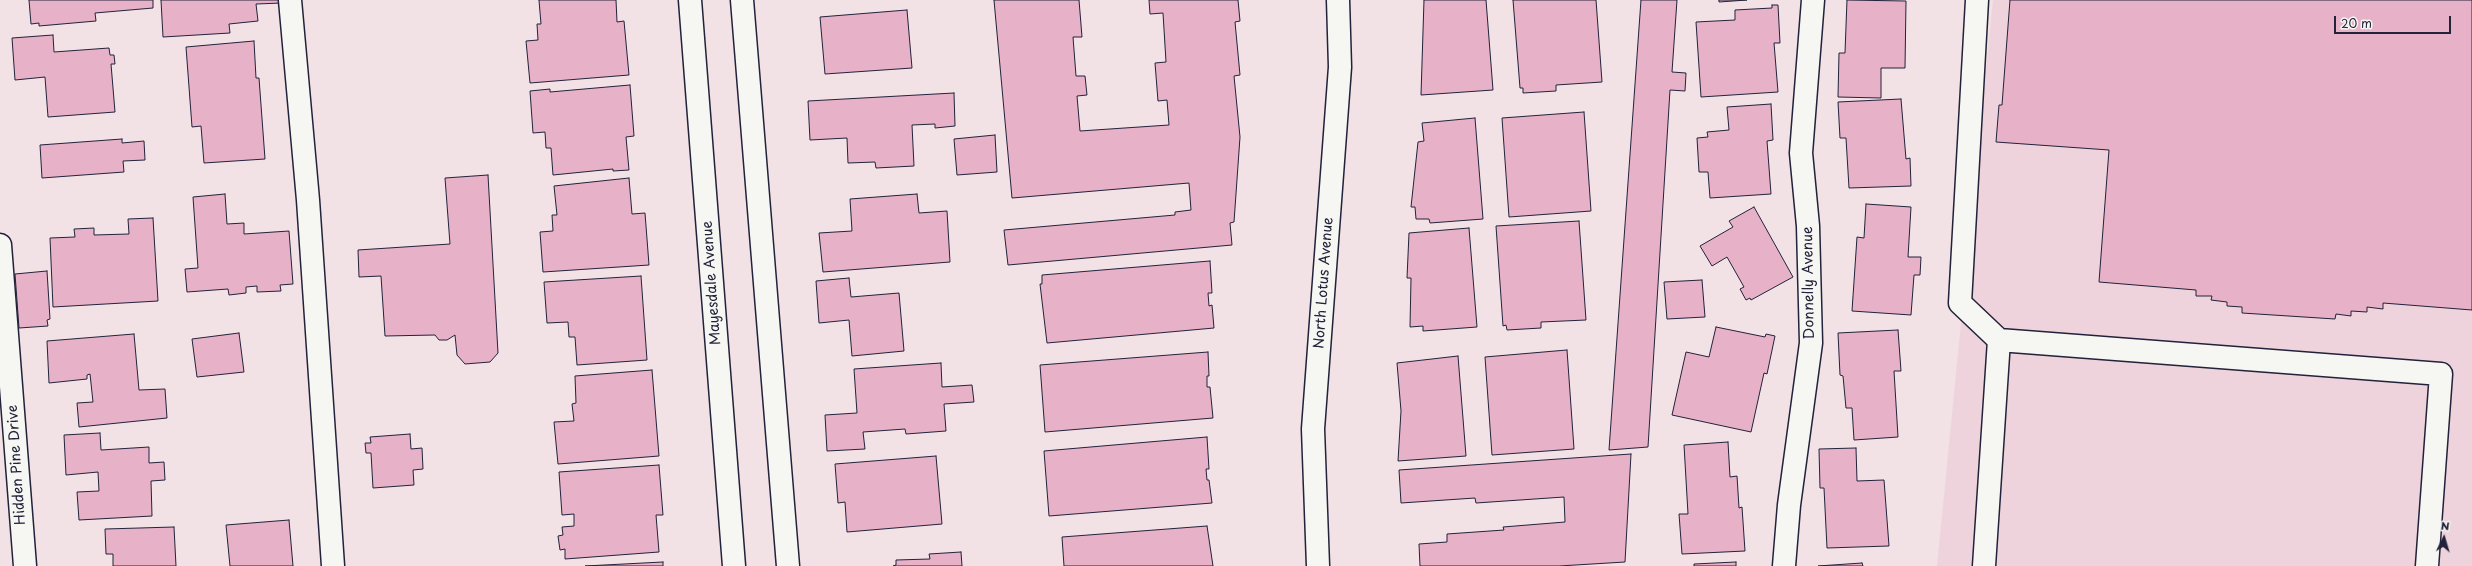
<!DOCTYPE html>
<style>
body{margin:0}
#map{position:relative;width:2472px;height:566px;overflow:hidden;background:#f2e1e5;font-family:"Playpen Sans",sans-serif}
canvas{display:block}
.north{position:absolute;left:2424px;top:518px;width:40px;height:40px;-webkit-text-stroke:3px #f6f6f2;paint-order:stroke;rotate:5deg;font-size:11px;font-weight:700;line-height:16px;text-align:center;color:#22223b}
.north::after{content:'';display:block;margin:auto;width:14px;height:18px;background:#22223b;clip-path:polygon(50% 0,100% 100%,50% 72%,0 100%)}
.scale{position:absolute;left:2334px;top:16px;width:117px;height:18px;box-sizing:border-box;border:2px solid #22223b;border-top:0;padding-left:5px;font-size:12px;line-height:14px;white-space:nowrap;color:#22223b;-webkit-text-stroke:3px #f6f6f2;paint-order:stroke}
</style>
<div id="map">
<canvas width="2472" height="566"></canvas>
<div class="north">N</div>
<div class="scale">20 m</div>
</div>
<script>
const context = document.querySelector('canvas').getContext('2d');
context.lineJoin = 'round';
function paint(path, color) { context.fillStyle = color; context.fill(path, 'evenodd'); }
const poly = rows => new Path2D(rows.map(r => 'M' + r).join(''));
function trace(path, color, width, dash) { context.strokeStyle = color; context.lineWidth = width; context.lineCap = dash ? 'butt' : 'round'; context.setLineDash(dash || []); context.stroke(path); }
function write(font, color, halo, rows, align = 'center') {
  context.font = font + ' "Playpen Sans",sans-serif'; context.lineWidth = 3; context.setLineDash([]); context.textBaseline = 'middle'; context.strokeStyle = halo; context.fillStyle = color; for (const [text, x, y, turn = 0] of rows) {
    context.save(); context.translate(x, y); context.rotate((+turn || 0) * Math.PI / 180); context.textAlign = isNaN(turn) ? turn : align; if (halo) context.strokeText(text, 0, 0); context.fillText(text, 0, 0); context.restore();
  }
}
const built = poly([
 [1993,0,2472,0,2472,566,1937,566]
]);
const building = poly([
 [29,0,153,0,153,8,95,13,96,21,39,26,39,23,31,24,29,0],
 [161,0,282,0,282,3,256,4,258,21,229,24,230,33,163,37,161,0],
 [539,0,616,0,617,22,624,21,629,75,530,83,526,41,538,40,537,24,541,24,539,0],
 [994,0,1079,0,1082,37,1073,37,1076,76,1085,76,1087,95,1077,96,1080,131,1169,125,1167,100,1158,101,1155,63,1166,62,1163,13,1150,14,1149,0,1238,0,1240,21,1235,22,1240,75,1234,76,1240,137,1234,222,1230,223,1232,245,1008,265,1004,230,1175,215,1175,212,1191,210,1189,183,1012,198,994,0],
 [1424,0,1486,0,1493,90,1421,95,1424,0],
 [1513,0,1596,0,1602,82,1556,85,1556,91,1523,93,1523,88,1520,88,1513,0],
 [1641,0,1677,0,1672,72,1686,73,1685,91,1670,90,1648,447,1609,450,1641,0],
 [1719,0,1747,0,1719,2,1719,0],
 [1847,0,1906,1,1905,68,1881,68,1881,98,1838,97,1839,53,1845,53,1847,0],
 [2010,0,2472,0,2472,310,2383,303,2383,309,2367,307,2367,312,2351,311,2351,316,2336,314,2335,319,2242,313,2242,307,2227,306,2227,302,2211,300,2212,296,2196,296,2196,290,2099,282,2109,150,1996,142,1999,105,2002,105,2010,0],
 [1772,5,1778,5,1780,43,1774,43,1778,92,1701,97,1696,22,1735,20,1735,10,1772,8,1772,5],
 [907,10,912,68,825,74,820,17,907,10],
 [53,35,54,52,109,48,110,55,114,55,115,64,111,64,115,112,48,117,45,77,15,80,12,38,53,35],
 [254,41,256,78,259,78,265,159,204,163,201,126,192,127,186,47,254,41],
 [630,85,634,136,626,137,629,170,613,171,613,169,553,175,551,148,546,148,545,132,533,133,530,91,550,89,550,92,630,85],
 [954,93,955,126,935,128,935,124,912,125,914,166,876,168,875,162,848,163,847,138,810,140,808,101,954,93],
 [1901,99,1906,159,1910,158,1911,186,1849,188,1846,138,1840,138,1838,102,1901,99],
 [1771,104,1773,140,1767,141,1771,194,1710,198,1708,172,1699,172,1697,138,1708,137,1707,132,1729,130,1727,107,1771,104],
 [1584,112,1591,211,1509,217,1502,118,1584,112],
 [1475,118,1483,219,1430,223,1429,219,1416,219,1415,207,1411,207,1418,142,1424,141,1422,123,1475,118],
 [995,135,997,172,957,175,954,139,995,135],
 [122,139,122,143,144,141,145,160,123,161,124,172,42,178,40,145,122,139],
 [488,175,498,353,490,362,465,364,457,355,455,335,447,340,439,340,435,335,385,336,381,276,359,277,358,250,450,244,445,178,488,175],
 [629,178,632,214,645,213,649,265,543,272,540,232,553,231,552,215,557,215,554,186,629,178],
 [225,194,227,224,244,223,244,234,289,231,293,284,280,285,281,291,257,292,257,286,246,287,246,293,229,295,228,289,187,292,185,269,198,268,193,197,225,194],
 [917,194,919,213,947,211,950,262,823,272,819,233,852,231,850,199,917,194],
 [1866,204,1911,207,1908,257,1921,257,1920,275,1914,275,1911,315,1852,311,1857,237,1864,238,1866,204],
 [1754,207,1793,277,1751,300,1750,298,1746,300,1740,289,1744,287,1727,257,1712,266,1700,246,1733,227,1729,221,1754,207],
 [153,218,158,301,53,307,50,238,75,237,74,229,94,228,94,235,129,234,128,219,153,218],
 [1579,221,1586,320,1541,322,1541,328,1507,330,1506,325,1503,326,1496,226,1579,221],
 [1469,228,1477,327,1423,331,1423,326,1410,327,1411,278,1407,278,1409,233,1469,228],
 [1210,261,1212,293,1208,293,1209,306,1212,305,1214,328,1047,343,1040,284,1042,284,1042,275,1210,261],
 [47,271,50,319,47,320,48,326,19,328,15,274,47,271],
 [641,276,647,360,577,365,575,337,569,337,568,322,547,323,544,282,641,276],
 [849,278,851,297,899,293,904,351,852,356,849,320,819,323,816,281,849,278],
 [1702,280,1705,317,1667,319,1664,282,1702,280],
 [1716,327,1765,337,1766,334,1775,336,1767,374,1764,373,1751,432,1672,415,1686,352,1709,357,1716,327],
 [1898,330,1901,371,1894,371,1898,437,1854,440,1852,408,1846,408,1843,376,1840,375,1838,333,1898,330],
 [239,333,244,372,197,377,192,339,239,333],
 [134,334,139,390,165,389,167,418,79,427,77,403,93,402,90,374,87,375,87,379,49,383,47,341,134,334],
 [1567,350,1574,449,1492,455,1485,357,1567,350],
 [1208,352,1209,376,1207,376,1207,387,1210,387,1213,418,1045,432,1040,365,1208,352],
 [1458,356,1466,456,1398,461,1401,411,1397,363,1458,356],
 [941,363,942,387,972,385,974,402,944,404,946,431,906,434,905,429,863,432,865,449,827,451,825,415,857,413,854,369,941,363],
 [652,370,659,456,558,464,554,422,574,421,572,404,576,403,575,376,652,370],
 [100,433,101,450,149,447,149,463,164,462,165,480,151,481,152,516,79,520,77,492,99,491,98,472,66,475,64,435,100,433],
 [410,434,411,449,422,448,423,469,413,470,414,485,373,488,371,453,366,453,365,443,371,443,370,437,410,434],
 [1207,437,1209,469,1206,469,1207,480,1209,480,1212,503,1049,516,1044,451,1207,437],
 [1728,442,1730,477,1737,476,1739,508,1742,507,1745,551,1682,554,1679,514,1688,514,1684,445,1728,442],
 [1856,448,1857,481,1884,480,1889,546,1827,548,1824,488,1820,488,1819,449,1856,448],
 [1631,454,1625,562,1559,566,1420,566,1419,544,1447,542,1447,534,1504,530,1503,527,1565,522,1564,497,1476,503,1475,498,1401,503,1399,470,1631,454],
 [936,456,942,524,847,532,845,502,838,503,835,464,936,456],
 [659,465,663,515,656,515,659,552,565,559,565,549,560,550,558,536,563,535,562,527,574,526,574,514,562,515,559,472,659,465],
 [289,520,293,566,230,566,226,525,289,520],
 [1207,526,1213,566,1064,566,1062,537,1207,526],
 [174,527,176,566,113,566,113,554,106,554,105,529,174,527],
 [961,552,962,566,893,566,896,565,896,560,930,559,929,554,961,552],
 [663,562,663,566,585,566,663,562],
 [1736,562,1736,566,1694,566,1694,564,1736,562],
 [1862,563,1863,566,1818,566,1862,563]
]);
const service = poly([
 [290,0,308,200,333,566],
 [742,0,788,566],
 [1977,0,1960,303,1999,340],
 [1984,566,1999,340,2441,374,2427,566]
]);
const minor = poly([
 [690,0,734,566],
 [0,245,25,566],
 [1318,566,1313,429,1340,67,1338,0],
 [1784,566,1789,505,1811,343,1808,226,1801,153,1813,0]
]);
const streetNames = [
 ["Mayesdale Avenue",712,283,-94],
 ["North Lotus Avenue",1324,283,-86],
 ["Donnelly Avenue",1809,283,-91],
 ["Hidden Pine Drive",17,465,-94]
];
paint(built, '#efd3dc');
paint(building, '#e7b1c7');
trace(building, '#22223b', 1);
trace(service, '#22223b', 25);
trace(minor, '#22223b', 25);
trace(service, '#f6f6f2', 22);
trace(minor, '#f6f6f2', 22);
write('14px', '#22223b', '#f6f6f2', streetNames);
</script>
